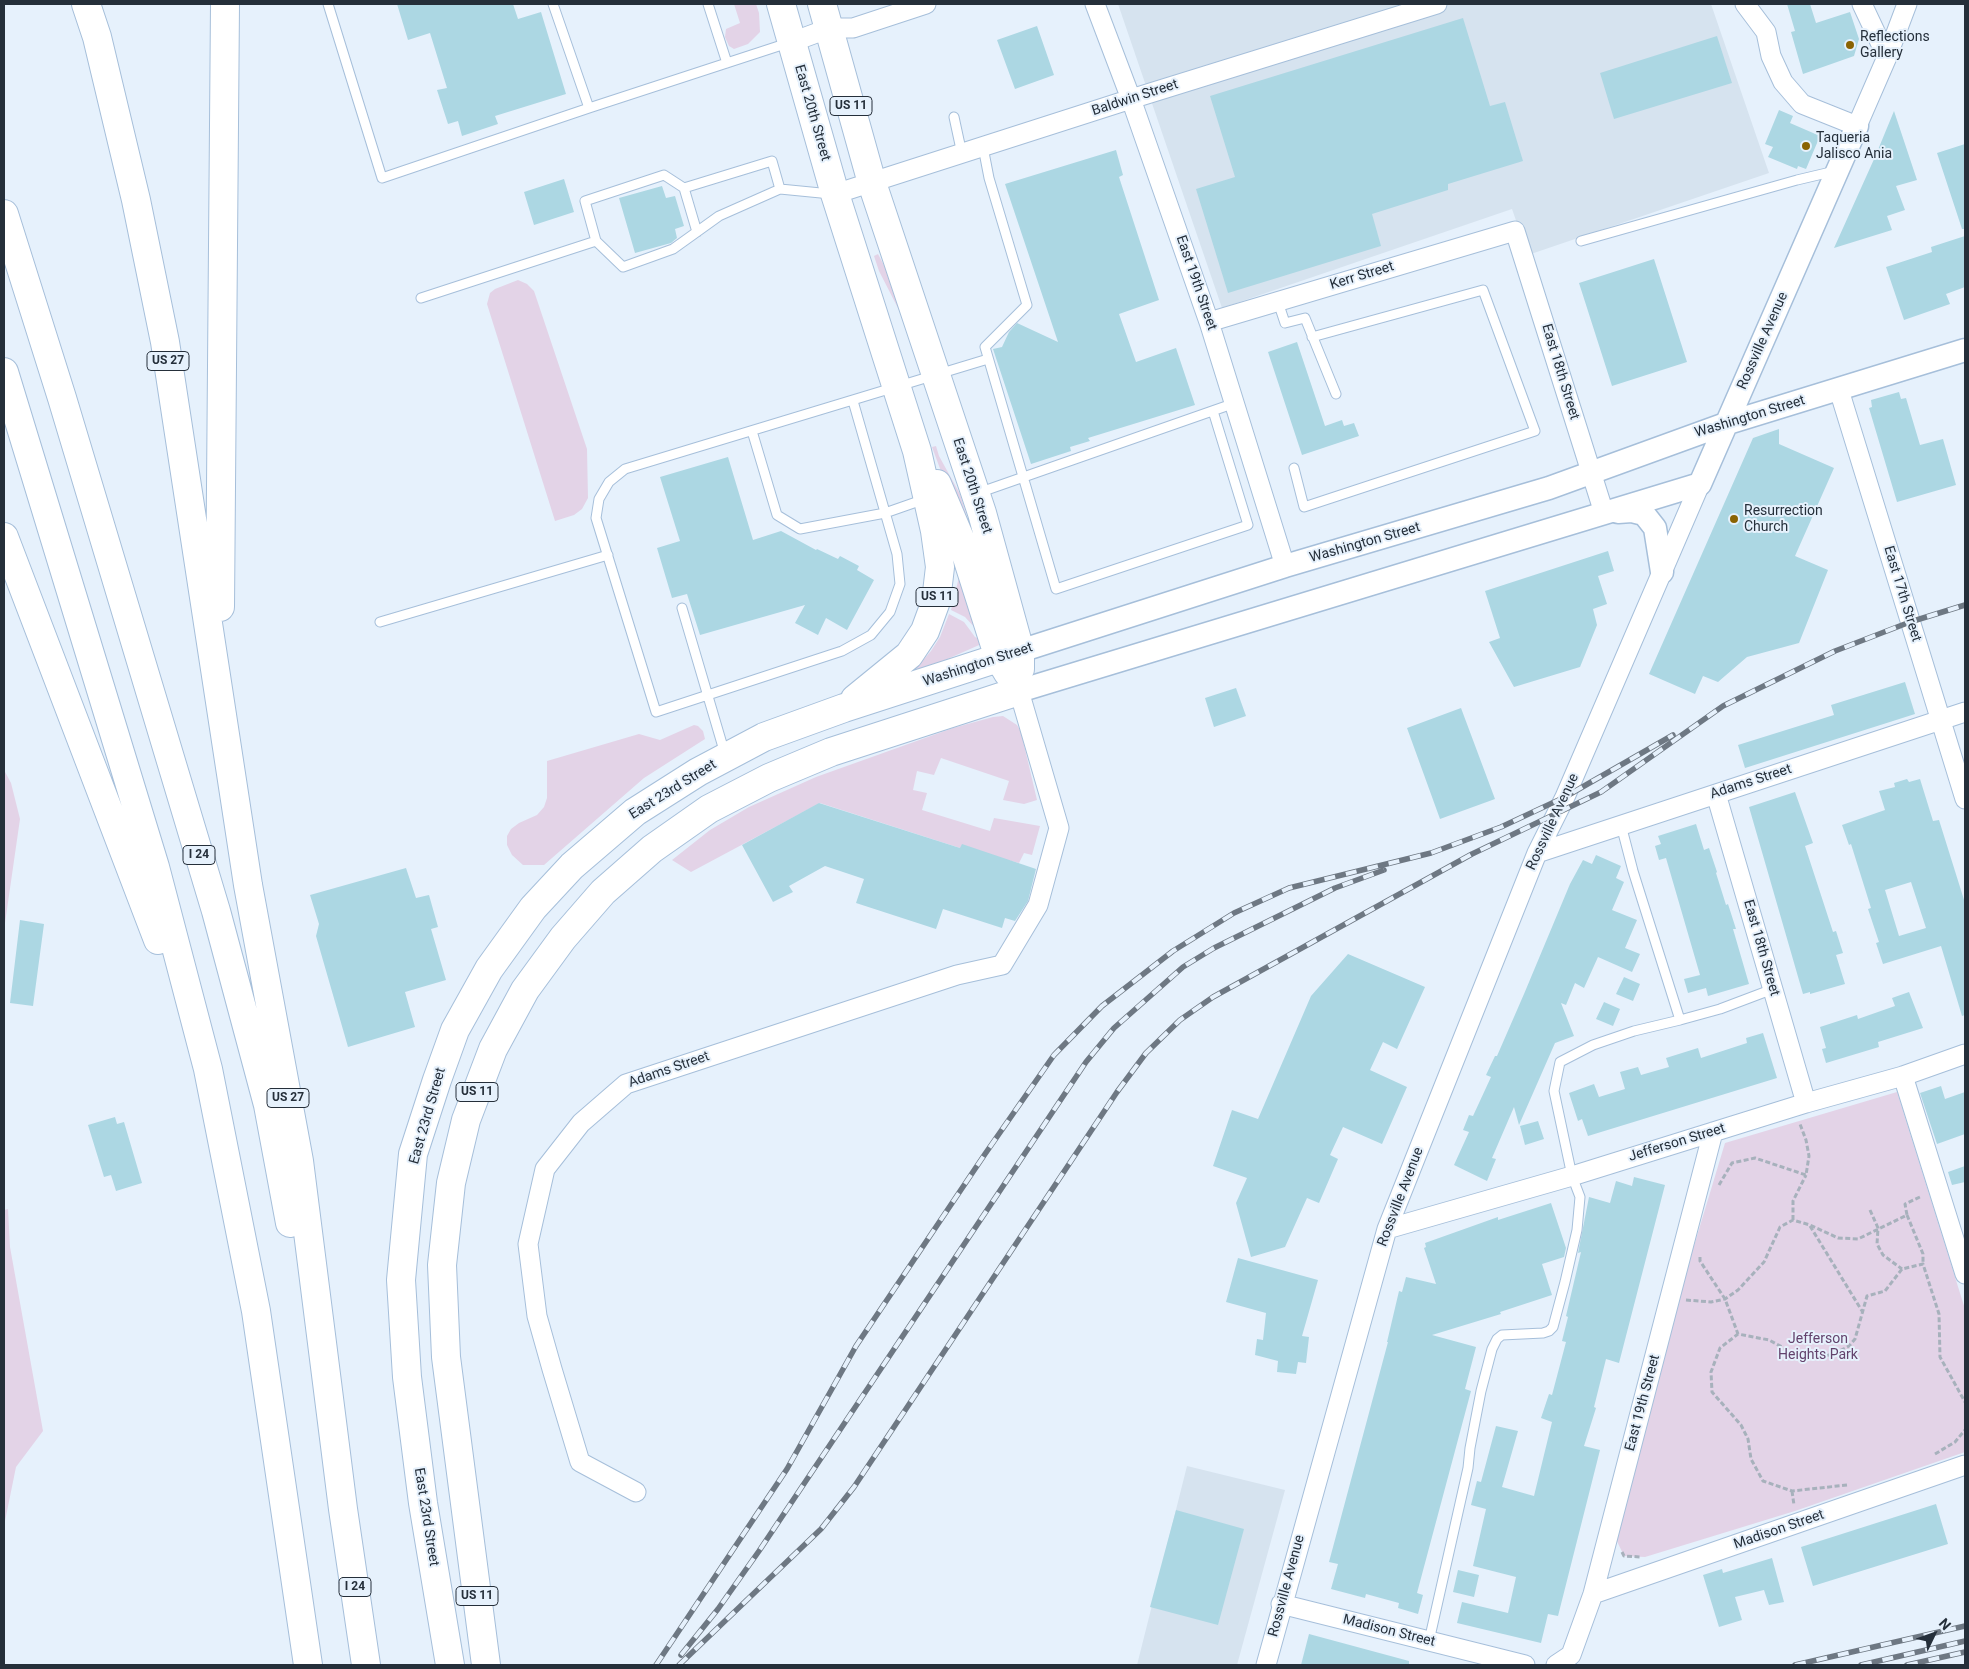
<!DOCTYPE html>
<style>
body{margin:0}
#map{position:relative;width:1969px;height:1669px;overflow:hidden;background:#e6f1fc;font-family:Roboto,sans-serif}
canvas{display:block}
.frame{position:absolute;inset:0;border:5px solid #252f3a;pointer-events:none}
.north{position:absolute;left:1909px;top:1609px;width:50px;height:50px;-webkit-text-stroke:4px #e6f1fc;paint-order:stroke;rotate:48deg;font-size:14px;font-weight:700;line-height:20px;text-align:center;color:#252f3a}
.north::after{content:'';display:block;margin:auto;width:18px;height:22px;background:#252f3a;clip-path:polygon(50% 0,100% 100%,50% 72%,0 100%)}
</style>
<div id="map">
<canvas width="1969" height="1669"></canvas>
<div class="frame"></div>
<div class="north">N</div>
</div>
<script>
const context = document.querySelector('canvas').getContext('2d');
context.lineJoin = 'round';
function paint(path, color) { context.fillStyle = color; context.fill(path, 'evenodd'); }
const poly = rows => new Path2D(rows.map(r => 'M' + r).join(''));
function trace(path, color, width, dash) { context.strokeStyle = color; context.lineWidth = width; context.lineCap = dash ? 'butt' : 'round'; context.setLineDash(dash || []); context.stroke(path); }
function write(font, color, halo, rows, align = 'center') {
  context.font = font + ' Roboto,sans-serif'; context.lineWidth = 4; context.setLineDash([]); context.textBaseline = 'middle'; context.strokeStyle = halo; context.fillStyle = color; for (const [text, x, y, turn = 0] of rows) {
    context.save(); context.translate(x, y); context.rotate((+turn || 0) * Math.PI / 180); context.textAlign = isNaN(turn) ? turn : align; if (halo) context.strokeText(text, 0, 0); context.fillText(text, 0, 0); context.restore();
  }
}
const built = poly([
 [1118,4,1711,4,1769,173,1528,255,1512,209,1222,308],
 [1187,1466,1285,1490,1237,1665,1137,1665]
]);
const green = poly([
 [734,4,756,4,759,13,760,32,748,44,734,49,729,46,725,37,726,29,740,23],
 [878,254,889,275,902,316,879,271,874,256],
 [518,280,527,284,534,291,587,449,588,498,582,509,574,515,555,521,487,304,490,293,495,289],
 [936,446,939,456,960,494,968,520,964,522,942,474,932,447],
 [959,577,976,629,965,617,951,610],
 [949,614,964,622,975,637,986,642,918,672,913,672,931,651,940,637],
 [1003,716,1017,725,1021,732,1037,800,1024,804,1003,800,1009,781,941,758,934,775,917,771,913,790,927,793,922,810,990,831,994,818,1040,826,1032,855,1024,853,1019,863,960,848,820,803,691,872,672,860,710,830,749,807,816,777,953,728,993,717],
 [694,725,698,726,703,731,705,739,644,778,544,865,523,865,512,855,507,845,507,836,511,829,519,823,537,815,544,807,547,798,547,761,639,734,660,740],
 [4,770,11,783,20,819,4,930],
 [1897,1092,1965,1309,1965,1452,1795,1511,1645,1557,1624,1556,1615,1537,1678,1299,1725,1143],
 [8,1209,10,1247,43,1431,16,1467,4,1526,4,1210]
]);
const building = poly([
 [397,4,513,4,518,19,541,12,566,94,495,116,498,124,462,136,458,121,448,124,437,90,447,88,430,33,408,40],
 [1787,4,1810,4,1816,23,1850,12,1859,39,1854,56,1803,74,1791,32,1795,31],
 [1463,18,1490,106,1505,102,1523,161,1448,184,1448,190,1372,214,1381,246,1228,293,1196,189,1235,177,1210,96],
 [1037,26,1054,75,1015,89,997,40],
 [1717,36,1732,83,1614,119,1600,73],
 [1779,110,1793,116,1790,123,1820,136,1806,169,1798,166,1797,169,1768,157,1773,147,1765,144],
 [1894,111,1917,180,1896,186,1905,210,1887,216,1892,230,1834,248,1875,157],
 [1965,144,1965,229,1962,229,1937,153],
 [1116,150,1123,175,1119,177,1159,300,1119,314,1136,362,1176,348,1195,405,1088,438,1090,441,1070,447,1071,451,1031,464,993,349,1002,347,1009,332,1017,323,1058,342,1005,184],
 [564,179,574,212,534,225,524,192],
 [662,186,666,198,675,196,684,226,675,229,677,238,671,243,635,253,619,198],
 [1965,236,1965,287,1946,294,1950,304,1904,320,1886,267,1932,252,1931,247],
 [1654,259,1687,362,1612,386,1579,283],
 [1297,342,1325,426,1342,420,1344,426,1354,423,1359,436,1302,455,1268,352],
 [1899,392,1901,399,1906,398,1920,445,1943,439,1956,485,1897,502,1869,408,1872,407,1871,400],
 [1779,429,1779,444,1834,468,1795,556,1828,570,1799,643,1747,657,1718,682,1703,676,1695,694,1649,674,1753,438],
 [728,457,753,540,781,531,816,550,817,549,838,559,840,556,859,566,857,570,874,580,847,630,826,618,818,635,795,623,805,605,700,635,687,594,672,598,657,548,680,541,660,477],
 [1608,551,1614,571,1598,576,1607,604,1593,609,1597,625,1580,667,1514,687,1489,642,1500,638,1485,591],
 [1905,682,1915,714,1745,768,1738,745,1834,715,1831,705],
 [1236,688,1246,716,1214,727,1205,698],
 [1461,708,1495,799,1440,819,1407,728],
 [1907,779,1909,782,1920,779,1933,821,1939,820,1965,903,1965,1015,1962,1016,1941,946,1883,964,1876,943,1879,942,1868,909,1871,908,1851,844,1849,845,1842,825,1885,810,1879,791,1895,787,1894,783],
 [1911,882,1926,928,1899,936,1885,890],
 [1795,792,1813,843,1805,846,1833,932,1836,931,1843,953,1836,955,1845,984,1810,994,1810,992,1803,994,1749,807],
 [819,803,960,848,962,844,1036,869,1028,901,1015,921,1005,918,1002,928,943,909,936,929,856,903,864,879,825,866,789,886,793,892,773,902,742,845],
 [1696,824,1704,850,1709,848,1717,872,1716,873,1726,905,1728,904,1736,929,1733,929,1749,984,1708,996,1706,988,1688,993,1684,979,1700,975,1666,858,1659,860,1655,846,1661,844,1658,836],
 [1596,855,1621,866,1616,878,1624,882,1612,910,1637,920,1625,948,1640,954,1632,972,1598,957,1584,988,1575,983,1566,1005,1561,1003,1574,1036,1555,1043,1519,1125,1514,1107,1492,1158,1496,1159,1487,1181,1454,1165,1469,1132,1463,1130,1469,1115,1473,1116,1491,1077,1486,1075,1495,1056,1497,1056,1524,994,1570,884,1583,860,1592,864],
 [406,868,416,898,429,895,438,927,431,929,446,980,405,992,415,1027,348,1047,316,936,319,924,310,895],
 [20,920,44,924,33,1006,10,1003],
 [1348,954,1425,987,1397,1049,1383,1042,1370,1070,1407,1087,1382,1144,1343,1127,1330,1155,1338,1159,1319,1203,1307,1198,1285,1247,1251,1257,1236,1203,1247,1178,1213,1166,1232,1110,1258,1119,1311,996],
 [1624,977,1640,984,1633,1001,1616,994],
 [1909,992,1923,1028,1878,1042,1879,1047,1826,1063,1822,1049,1826,1048,1820,1027,1857,1015,1858,1019,1895,1006,1892,998],
 [1604,1002,1620,1009,1613,1026,1596,1019],
 [1763,1033,1777,1078,1588,1136,1582,1119,1578,1121,1569,1093,1594,1084,1599,1097,1625,1089,1620,1072,1638,1067,1641,1075,1669,1067,1666,1058,1698,1048,1701,1058,1747,1043,1746,1038],
 [1941,1086,1945,1099,1965,1092,1965,1134,1937,1144,1920,1093],
 [115,1117,117,1124,124,1122,142,1183,116,1191,111,1175,104,1177,88,1125],
 [1538,1121,1544,1139,1525,1145,1520,1126],
 [1965,1166,1965,1182,1952,1185,1948,1172],
 [1634,1177,1665,1185,1619,1363,1606,1359,1594,1407,1596,1408,1584,1446,1600,1450,1558,1616,1548,1614,1541,1643,1457,1623,1462,1602,1508,1613,1516,1577,1473,1566,1486,1509,1471,1505,1477,1481,1481,1482,1496,1426,1518,1431,1502,1487,1534,1496,1552,1422,1541,1418,1549,1394,1552,1395,1566,1342,1562,1341,1568,1317,1566,1316,1581,1252,1578,1253,1589,1197,1610,1203,1616,1181,1632,1186],
 [1551,1203,1566,1248,1564,1257,1542,1264,1552,1295,1500,1312,1501,1314,1432,1335,1476,1347,1465,1389,1471,1391,1417,1593,1423,1595,1418,1614,1398,1608,1399,1603,1366,1594,1365,1598,1331,1589,1338,1564,1329,1562,1388,1342,1387,1342,1399,1291,1402,1292,1406,1277,1436,1284,1424,1248,1426,1247,1425,1243,1498,1217,1498,1220],
 [1238,1258,1318,1280,1302,1336,1309,1337,1306,1363,1298,1362,1296,1374,1277,1372,1278,1361,1255,1355,1257,1339,1263,1340,1266,1313,1226,1302],
 [1936,1504,1948,1544,1813,1586,1801,1547],
 [1176,1510,1244,1529,1218,1625,1150,1607],
 [1772,1558,1784,1602,1769,1605,1764,1590,1735,1597,1742,1620,1719,1627,1703,1575,1722,1569,1723,1573],
 [1458,1570,1479,1575,1474,1597,1453,1592],
 [1309,1634,1409,1661,1409,1665,1301,1665]
]);
const path = poly([
 [1719,1185,1732,1163,1755,1158,1806,1175,1809,1156,1806,1140,1800,1124],
 [1870,1210,1878,1228,1877,1244,1883,1255,1902,1269],
 [1907,1215,1923,1254,1923,1264],
 [1793,1220,1793,1201,1806,1175],
 [1810,1226,1862,1311],
 [1700,1257,1700,1261,1725,1299,1738,1334],
 [1686,1300,1711,1302,1725,1299,1738,1290,1764,1262,1780,1227,1793,1220,1810,1225,1838,1238,1858,1239,1907,1215,1905,1204,1922,1196],
 [1935,1454,1955,1442,1965,1430],
 [1847,1485,1792,1491,1763,1481,1751,1459,1748,1439,1741,1425,1712,1392,1711,1372,1720,1348,1738,1334,1769,1340,1795,1354,1813,1358,1834,1354,1849,1346,1855,1339,1867,1296,1885,1291,1902,1269,1923,1264,1939,1314,1940,1357,1965,1402],
 [1792,1491,1794,1505],
 [1622,1552,1624,1556,1641,1557]
]);
const service = poly([
 [328,4,382,178,589,108],
 [553,4,589,108,788,43],
 [708,4,727,63],
 [954,117,962,154],
 [983,147,989,178,1027,305,985,347,1056,589,1248,525,1213,411],
 [684,188,697,232],
 [596,241,623,267,673,249,719,216,780,189],
 [1581,241,1797,180,1835,171],
 [421,298,596,241,585,201,664,175,684,188,772,161,780,189,831,194],
 [1278,302,1285,323,1305,318,1336,394],
 [853,401,897,554,900,584,890,612,871,635,842,651,656,712,596,518,599,499,609,482,625,469,988,359],
 [752,431,777,515,800,529,885,513,925,499],
 [1294,468,1304,507,1535,431,1483,290,1312,337],
 [978,493,1235,403],
 [682,608,725,754],
 [380,622,608,555],
 [1680,1020,1720,1009,1773,989],
 [1429,1641,1468,1468,1470,1448,1481,1391,1492,1349,1497,1339,1502,1335,1543,1333,1549,1331,1553,1327,1565,1282,1577,1230,1580,1197,1572,1176,1554,1091,1560,1062,1593,1045,1634,1031,1680,1020,1633,871,1621,825]
]);
const minor = poly([
 [1095,4,1131,99,1209,322,1285,566],
 [1745,4,1766,32,1771,56,1783,82,1802,104,1857,126,1887,57,1907,4],
 [1862,4,1887,57],
 [792,42,830,28,853,28,926,4],
 [835,194,1131,99,1437,4],
 [1209,322,1515,231,1604,513],
 [1839,390,1965,799],
 [1716,794,1806,1103],
 [1537,853,1965,712],
 [1903,1076,1965,1274],
 [1387,1229,1572,1176,1806,1103,1903,1076,1965,1054],
 [636,1492,580,1462,552,1369,537,1316,528,1244,545,1169,581,1123,626,1084,957,975,1002,965,1038,905,1059,828,1019,691],
 [1593,1594,1965,1465],
 [1281,1604,1525,1665],
 [1266,1665,1387,1229,1537,853,1565,797,1700,484],
 [1556,1665,1571,1655,1593,1594,1713,1132]
]);
const tertiary = poly([
 [1618,512,1632,511,1644,514,1655,528,1662,572],
 [1020,651,1285,566,1549,488,1728,423,1965,350],
 [1019,691,1700,484,1857,126]
]);
const primary = poly([
 [781,4,835,194,917,451,935,531,940,567,936,601,925,631,909,655,855,699],
 [822,4,872,183,982,513,1020,651,1020,669],
 [937,484,964,548,999,658,1008,673],
 [450,1665,423,1503,407,1377,401,1280,413,1154,437,1080,455,1030,489,969,533,908,572,866,635,812,698,772,764,737,844,708,1020,651],
 [486,1665,446,1357,442,1265,451,1183,466,1120,493,1049,525,990,563,938,603,892,652,849,709,809,769,778,831,752,1019,691]
]);
const motorway = poly([
 [86,4,97,37,136,200,165,342,248,885,299,1161,343,1509,366,1665],
 [4,214,62,398,216,911,268,1105,290,1223],
 [4,372,155,867,208,1069,256,1311,308,1665],
 [4,537,158,940],
 [220,607,225,4]
]);
const rail = poly([
 [681,1655,718,1609,759,1551,1086,1062,1114,1028,1183,967,1214,948,1335,888,1384,870],
 [656,1665,787,1469,856,1346,985,1154,1054,1055,1102,1006,1173,951,1234,913,1289,888,1431,853,1501,827,1565,797,1673,735],
 [679,1665,821,1529,854,1487,1117,1092,1146,1053,1180,1020,1213,997,1472,854,1601,792,1723,706,1835,651,1910,622,1965,605],
 [1795,1665,1965,1626],
 [1861,1665,1965,1641],
 [1907,1665,1965,1652]
]);
const markers = [
 [1850,45,5,"#8a6302"],
 [1806,146,5,"#8a6302"],
 [1734,519,5,"#8a6302"]
];
const shields = [
 [851,106,42],
 [168,361,42],
 [937,597,42],
 [199,855,32],
 [477,1092,42],
 [288,1098,42],
 [355,1587,32],
 [477,1596,42]
];
const shieldNames = [
 ["US 11",851,106],
 ["US 27",168,361],
 ["US 11",937,597],
 ["I 24",199,855],
 ["US 11",477,1092],
 ["US 27",288,1098],
 ["I 24",355,1587],
 ["US 11",477,1596]
];
const poiNames = [
 ["Reflections",1860,37],
 ["Gallery",1860,53],
 ["Taqueria",1816,138],
 ["Jalisco Ania",1816,154],
 ["Resurrection",1744,511],
 ["Church",1744,527]
];
const streetNames = [
 ["Baldwin Street",1135,98,-18],
 ["East 20th Street",812,113,74],
 ["Kerr Street",1362,276,-17],
 ["East 19th Street",1196,283,71],
 ["Rossville Avenue",1763,341,-66],
 ["East 18th Street",1560,372,73],
 ["Washington Street",1750,417,-17],
 ["East 20th Street",972,486,72],
 ["Washington Street",1365,543,-16],
 ["East 17th Street",1902,594,73],
 ["Washington Street",978,665,-18],
 ["Adams Street",1751,782,-18],
 ["East 23rd Street",673,790,-32],
 ["Rossville Avenue",1553,822,-65],
 ["East 18th Street",1761,948,74],
 ["Adams Street",669,1070,-19],
 ["East 23rd Street",428,1116,-74],
 ["Jefferson Street",1677,1143,-17],
 ["Rossville Avenue",1401,1197,-69],
 ["East 19th Street",1643,1403,-75],
 ["East 23rd Street",426,1517,81],
 ["Madison Street",1779,1530,-19],
 ["Rossville Avenue",1287,1586,-75],
 ["Madison Street",1389,1631,14]
];
const parkNames = [
 ["Jefferson",1818,1339],
 ["Heights Park",1818,1355]
];
paint(built, '#d6e3ef');
paint(green, '#e3d3e7');
paint(building, '#acd7e3');
trace(service, '#a6bfda', 11);
trace(minor, '#a6bfda', 21);
trace(tertiary, '#a6bfda', 25);
trace(primary, '#a6bfda', 30);
trace(motorway, '#a6bfda', 30);
trace(path, '#a7b1bc', 3, [5, 2.5]);
trace(service, '#fff', 9);
trace(minor, '#fff', 19);
trace(tertiary, '#fff', 22);
trace(primary, '#fff', 28);
trace(motorway, '#fff', 28);
trace(rail, '#6e7883', 5.5);
trace(rail, '#e6f1fc', 4, [11]);
for (const [x, y, r, color] of markers) { const dot = new Path2D(); dot.arc(x, y, r, 0, 2 * Math.PI); context.fillStyle = color; context.fill(dot); trace(dot, '#e6f1fc', 2); }
for (const [x, y, w] of shields) { const box = new Path2D(); box.roundRect(x - w / 2, y - 9.5, w, 19, 4); context.fillStyle = '#e6f1fc'; context.fill(box); trace(box, '#252f3a', 1); }
write('bold 12px', '#252f3a', null, shieldNames);
write('14px', '#252f3a', '#e6f1fc', poiNames, 'left');
write('14px', '#252f3a', '#e6f1fc', streetNames);
write('14px', '#63426c', '#e6f1fc', parkNames);
</script>
